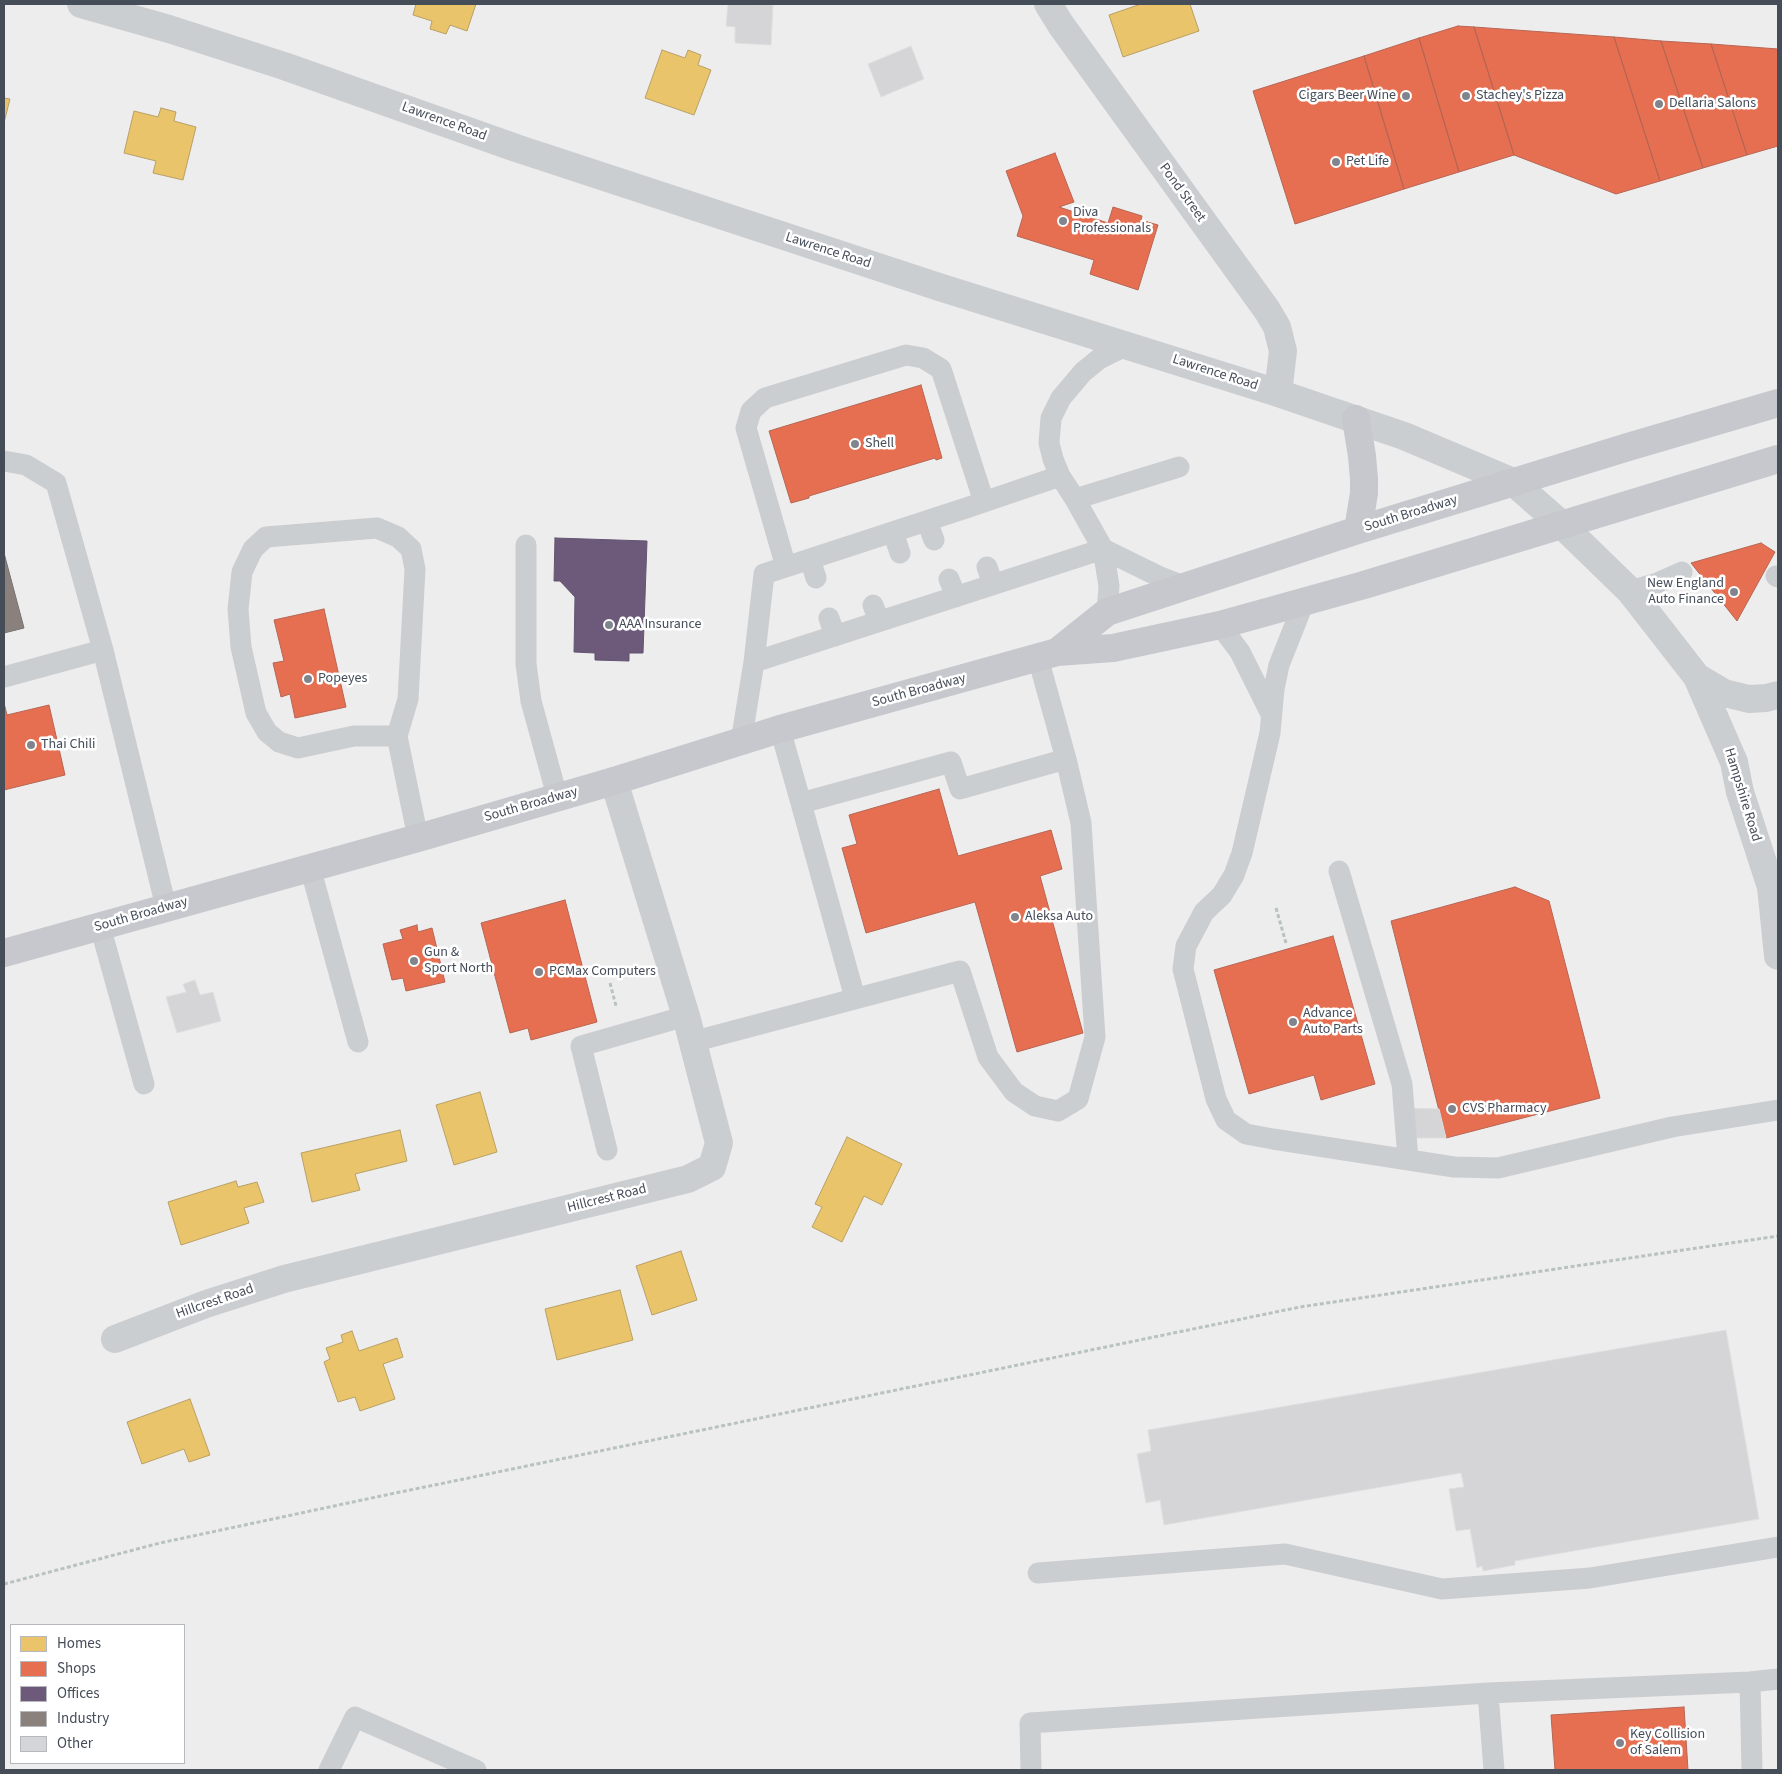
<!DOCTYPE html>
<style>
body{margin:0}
#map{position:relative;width:1782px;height:1774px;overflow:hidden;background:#eeeded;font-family:"Source Sans 3",sans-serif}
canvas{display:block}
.frame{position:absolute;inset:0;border:5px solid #454d59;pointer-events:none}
.legend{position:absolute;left:10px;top:1624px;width:175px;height:140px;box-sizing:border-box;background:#fff;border:1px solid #b5b8bd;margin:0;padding:6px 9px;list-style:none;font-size:15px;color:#454d59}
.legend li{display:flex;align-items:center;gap:10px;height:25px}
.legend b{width:25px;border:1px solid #b5b8bd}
</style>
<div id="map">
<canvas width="1782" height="1774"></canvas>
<div class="frame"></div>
<ul class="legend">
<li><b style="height:14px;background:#e9c46a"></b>Homes</li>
<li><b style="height:14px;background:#e76f51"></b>Shops</li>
<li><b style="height:14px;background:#6d597a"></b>Offices</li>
<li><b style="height:14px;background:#8a817c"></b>Industry</li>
<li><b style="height:14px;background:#d5d5d7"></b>Other</li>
</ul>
</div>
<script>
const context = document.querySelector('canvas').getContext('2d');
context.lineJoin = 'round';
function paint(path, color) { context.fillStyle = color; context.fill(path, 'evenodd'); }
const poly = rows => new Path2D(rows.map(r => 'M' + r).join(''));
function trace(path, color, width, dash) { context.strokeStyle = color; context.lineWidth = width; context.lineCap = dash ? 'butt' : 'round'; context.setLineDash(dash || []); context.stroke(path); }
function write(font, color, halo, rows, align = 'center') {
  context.font = font + ' "Source Sans 3",sans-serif'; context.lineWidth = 5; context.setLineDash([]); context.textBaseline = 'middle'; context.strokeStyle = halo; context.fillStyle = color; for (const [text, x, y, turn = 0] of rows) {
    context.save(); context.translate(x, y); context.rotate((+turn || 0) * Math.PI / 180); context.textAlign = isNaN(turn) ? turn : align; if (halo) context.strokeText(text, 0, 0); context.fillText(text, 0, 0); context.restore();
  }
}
const homes = poly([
 [416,4,476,4,467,31,450,25,446,34,430,29,432,21,413,15,416,4],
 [1141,4,1190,4,1199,31,1123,57,1109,15,1141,4],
 [662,50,685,58,688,50,701,55,698,65,711,70,694,115,645,98,662,50],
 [4,98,10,99,4,123,4,98],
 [161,108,176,112,174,121,196,127,183,180,153,173,156,161,124,153,134,111,158,117,161,108],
 [480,1092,497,1152,454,1165,436,1105,480,1092],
 [400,1130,407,1161,355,1174,360,1190,312,1202,301,1153,400,1130],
 [847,1137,902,1164,882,1205,864,1196,842,1242,812,1227,822,1207,815,1204,847,1137],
 [236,1181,238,1187,257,1182,264,1202,244,1208,249,1223,181,1245,168,1202,236,1181],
 [681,1251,697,1300,652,1315,636,1266,681,1251],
 [620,1290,633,1340,557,1360,545,1309,620,1290],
 [352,1331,359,1351,397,1338,403,1357,383,1364,395,1399,360,1411,355,1397,338,1402,324,1362,330,1359,326,1348,343,1342,341,1335,352,1331],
 [190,1399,210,1455,189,1462,184,1449,142,1464,127,1422,190,1399]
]);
const shops = poly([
 [1458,26,1474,27,1514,155,1459,172,1419,38,1458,26],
 [1474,27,1614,37,1660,181,1616,194,1514,155,1474,27],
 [1614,37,1661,41,1703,168,1660,181,1614,37],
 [1419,38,1459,172,1404,189,1364,56,1419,38],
 [1661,41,1711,44,1747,155,1703,168,1661,41],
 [1711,44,1778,49,1778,146,1747,155,1711,44],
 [1364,56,1404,189,1295,224,1253,91,1364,56],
 [1055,153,1074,202,1059,207,1108,223,1113,207,1142,216,1141,220,1158,225,1138,290,1090,274,1094,260,1017,236,1023,216,1006,171,1055,153],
 [921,385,942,458,936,460,935,458,809,496,809,498,791,503,769,431,921,385],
 [1761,543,1775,552,1737,621,1691,563,1761,543],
 [324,609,346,707,295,718,290,694,281,697,273,663,284,661,274,620,324,609],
 [4,703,7,715,49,705,65,775,4,790,4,703],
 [939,789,958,856,1051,830,1062,869,1040,876,1083,1033,1017,1052,975,902,866,933,842,848,857,844,849,815,939,789],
 [1515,887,1549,901,1600,1098,1446,1138,1391,921,1515,887],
 [565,900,597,1022,531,1040,528,1028,510,1033,481,923,565,900],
 [417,925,418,932,432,928,445,982,406,991,403,978,392,980,383,944,403,939,400,930,417,925],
 [1333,936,1375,1084,1321,1100,1314,1075,1249,1094,1214,970,1333,936],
 [1684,1707,1688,1770,1555,1770,1551,1715,1684,1707]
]);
const offices = poly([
 [555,538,647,541,643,653,629,653,629,661,595,660,595,653,574,652,575,597,560,581,554,581,555,538]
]);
const industry = poly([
 [4,553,24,628,4,633,4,553]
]);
const building = poly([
 [728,4,773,5,771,45,735,43,735,27,726,26,728,4],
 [911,46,924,79,881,97,868,64,911,46],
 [195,980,200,995,213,992,221,1021,177,1033,166,997,186,992,183,984,195,980],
 [1404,1108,1439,1109,1446,1138,1412,1138,1404,1108],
 [1726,1330,1759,1519,1515,1561,1515,1565,1483,1571,1482,1566,1477,1568,1470,1529,1456,1531,1449,1489,1464,1487,1461,1473,1164,1525,1160,1500,1146,1503,1137,1454,1151,1451,1148,1430,1726,1330]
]);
const path = poly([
 [1276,908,1286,943],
 [610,983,616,1006],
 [4,1584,160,1543,381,1496,1300,1307,1778,1236]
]);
const service = poly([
 [4,461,26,465,56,483,103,650,166,907],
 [1075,499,1179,467],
 [927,521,934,540],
 [893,532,900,553],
 [526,545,526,664,531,701,557,796],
 [810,559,816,578],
 [786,567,746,428,751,411,765,398,906,355,923,358,941,369,984,502],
 [987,567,993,584],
 [1776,576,1778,577],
 [949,579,956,597],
 [1630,591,1657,583,1682,572],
 [1304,602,1279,665,1274,689,1270,733,1242,853,1234,875,1222,895,1204,912,1186,946,1183,969,1216,1099,1226,1120,1246,1134,1273,1139,1454,1167,1498,1168,1672,1127,1778,1110],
 [873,605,879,621],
 [1107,612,1109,586,1103,549,1075,499,1060,476,1053,459,1049,443,1051,418,1061,398,1083,372,1099,359,1127,345],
 [829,618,835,636],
 [1220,625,1240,652,1271,714],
 [754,662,764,574,966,508,1060,476],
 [4,677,103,650],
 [780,729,801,803,951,762,960,789,1066,759,1038,658],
 [397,736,354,736,298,748,279,742,267,732,256,713,241,647,238,609,242,572,253,549,266,537,377,528,398,537,411,549,415,569,408,699,397,736,418,838],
 [741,742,754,662,1103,549,1158,576,1186,587],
 [801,803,855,998],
 [310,867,358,1042],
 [1339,871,1402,1084,1408,1159],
 [100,926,144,1084],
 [692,1042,960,971,988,1057,1014,1092,1035,1106,1058,1111,1078,1099,1095,1037,1081,823,1066,759],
 [607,1150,581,1046,686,1016],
 [1038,1573,1285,1554,1442,1589,1590,1578,1778,1547],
 [329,1770,355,1717,476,1770],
 [1031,1770,1030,1723,1488,1693],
 [1494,1770,1488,1693,1750,1682],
 [1752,1770,1750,1682,1778,1679]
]);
const minor = poly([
 [115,1339,206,1304,284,1279,688,1179,712,1167,719,1143,686,1016,614,781]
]);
const tertiary = poly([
 [81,4,169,29,284,66,516,148,939,287,1278,393,1404,436,1513,482,1561,524,1630,591,1697,677,1734,762,1740,792,1771,887,1778,956],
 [1048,4,1061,25,1267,310,1277,327,1283,351,1278,393],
 [1697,677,1724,693,1749,699,1766,698,1778,695]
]);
const primary = poly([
 [1356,419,1362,456,1364,479,1364,493,1358,530],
 [1057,652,1107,612,1358,530,1628,447,1778,403],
 [4,953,418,838,614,781,780,729,1057,652,1113,648,1220,625,1364,585,1778,459]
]);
const markers = [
 [1406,96,5,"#80858d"],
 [1466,96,5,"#80858d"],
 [1659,104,5,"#80858d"],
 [1336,162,5,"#80858d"],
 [1063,221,5,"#80858d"],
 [855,444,5,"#80858d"],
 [1734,592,5,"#80858d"],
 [609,625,5,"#80858d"],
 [308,679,5,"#80858d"],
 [31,745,5,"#80858d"],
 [1015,917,5,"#80858d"],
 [414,961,5,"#80858d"],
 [539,972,5,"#80858d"],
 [1293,1022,5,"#80858d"],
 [1452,1109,5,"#80858d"],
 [1620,1743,5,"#80858d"]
];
const poiNames = [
 ["Cigars Beer Wine",1396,96,"right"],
 ["Stachey's Pizza",1476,96],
 ["Dellaria Salons",1669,104],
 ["Pet Life",1346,162],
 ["Diva",1073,213],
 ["Professionals",1073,229],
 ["Shell",865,444],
 ["New England",1724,584,"right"],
 ["Auto Finance",1724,600,"right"],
 ["AAA Insurance",619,625],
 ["Popeyes",318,679],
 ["Thai Chili",41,745],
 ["Aleksa Auto",1025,917],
 ["Gun &",424,953],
 ["Sport North",424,969],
 ["PCMax Computers",549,972],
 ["Advance",1303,1014],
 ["Auto Parts",1303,1030],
 ["CVS Pharmacy",1462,1109],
 ["Key Collision",1630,1735],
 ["of Salem",1630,1751]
];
const streetNames = [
 ["Lawrence Road",444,122,20],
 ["Pond Street",1182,193,54],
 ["Lawrence Road",828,251,18],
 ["Lawrence Road",1215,373,18],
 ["South Broadway",1411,514,-17],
 ["South Broadway",919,691,-15],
 ["Hampshire Road",1742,795,73],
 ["South Broadway",531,805,-16],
 ["South Broadway",141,915,-16],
 ["Hillcrest Road",607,1199,-14],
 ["Hillcrest Road",215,1302,-19]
];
paint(homes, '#e9c46a');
trace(homes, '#b8a065', 1);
paint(shops, '#e76f51');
trace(shops, '#b66553', 1);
paint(offices, '#6d597a');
trace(offices, '#615570', 1);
paint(industry, '#8a817c');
trace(industry, '#757172', 1);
paint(building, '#d5d5d7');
trace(building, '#dfdfe0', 1);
trace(path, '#b8c2c1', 3, [4, 2.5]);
trace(service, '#cbced1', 21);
trace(minor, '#cbced1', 28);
trace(tertiary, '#cbced1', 28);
trace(primary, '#c6c8cd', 28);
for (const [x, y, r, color] of markers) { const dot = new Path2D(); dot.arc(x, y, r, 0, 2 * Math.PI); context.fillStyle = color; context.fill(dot); trace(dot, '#fff', 2); }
write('14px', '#454d59', '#fff', poiNames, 'left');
write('14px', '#454d59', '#fff', streetNames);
</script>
